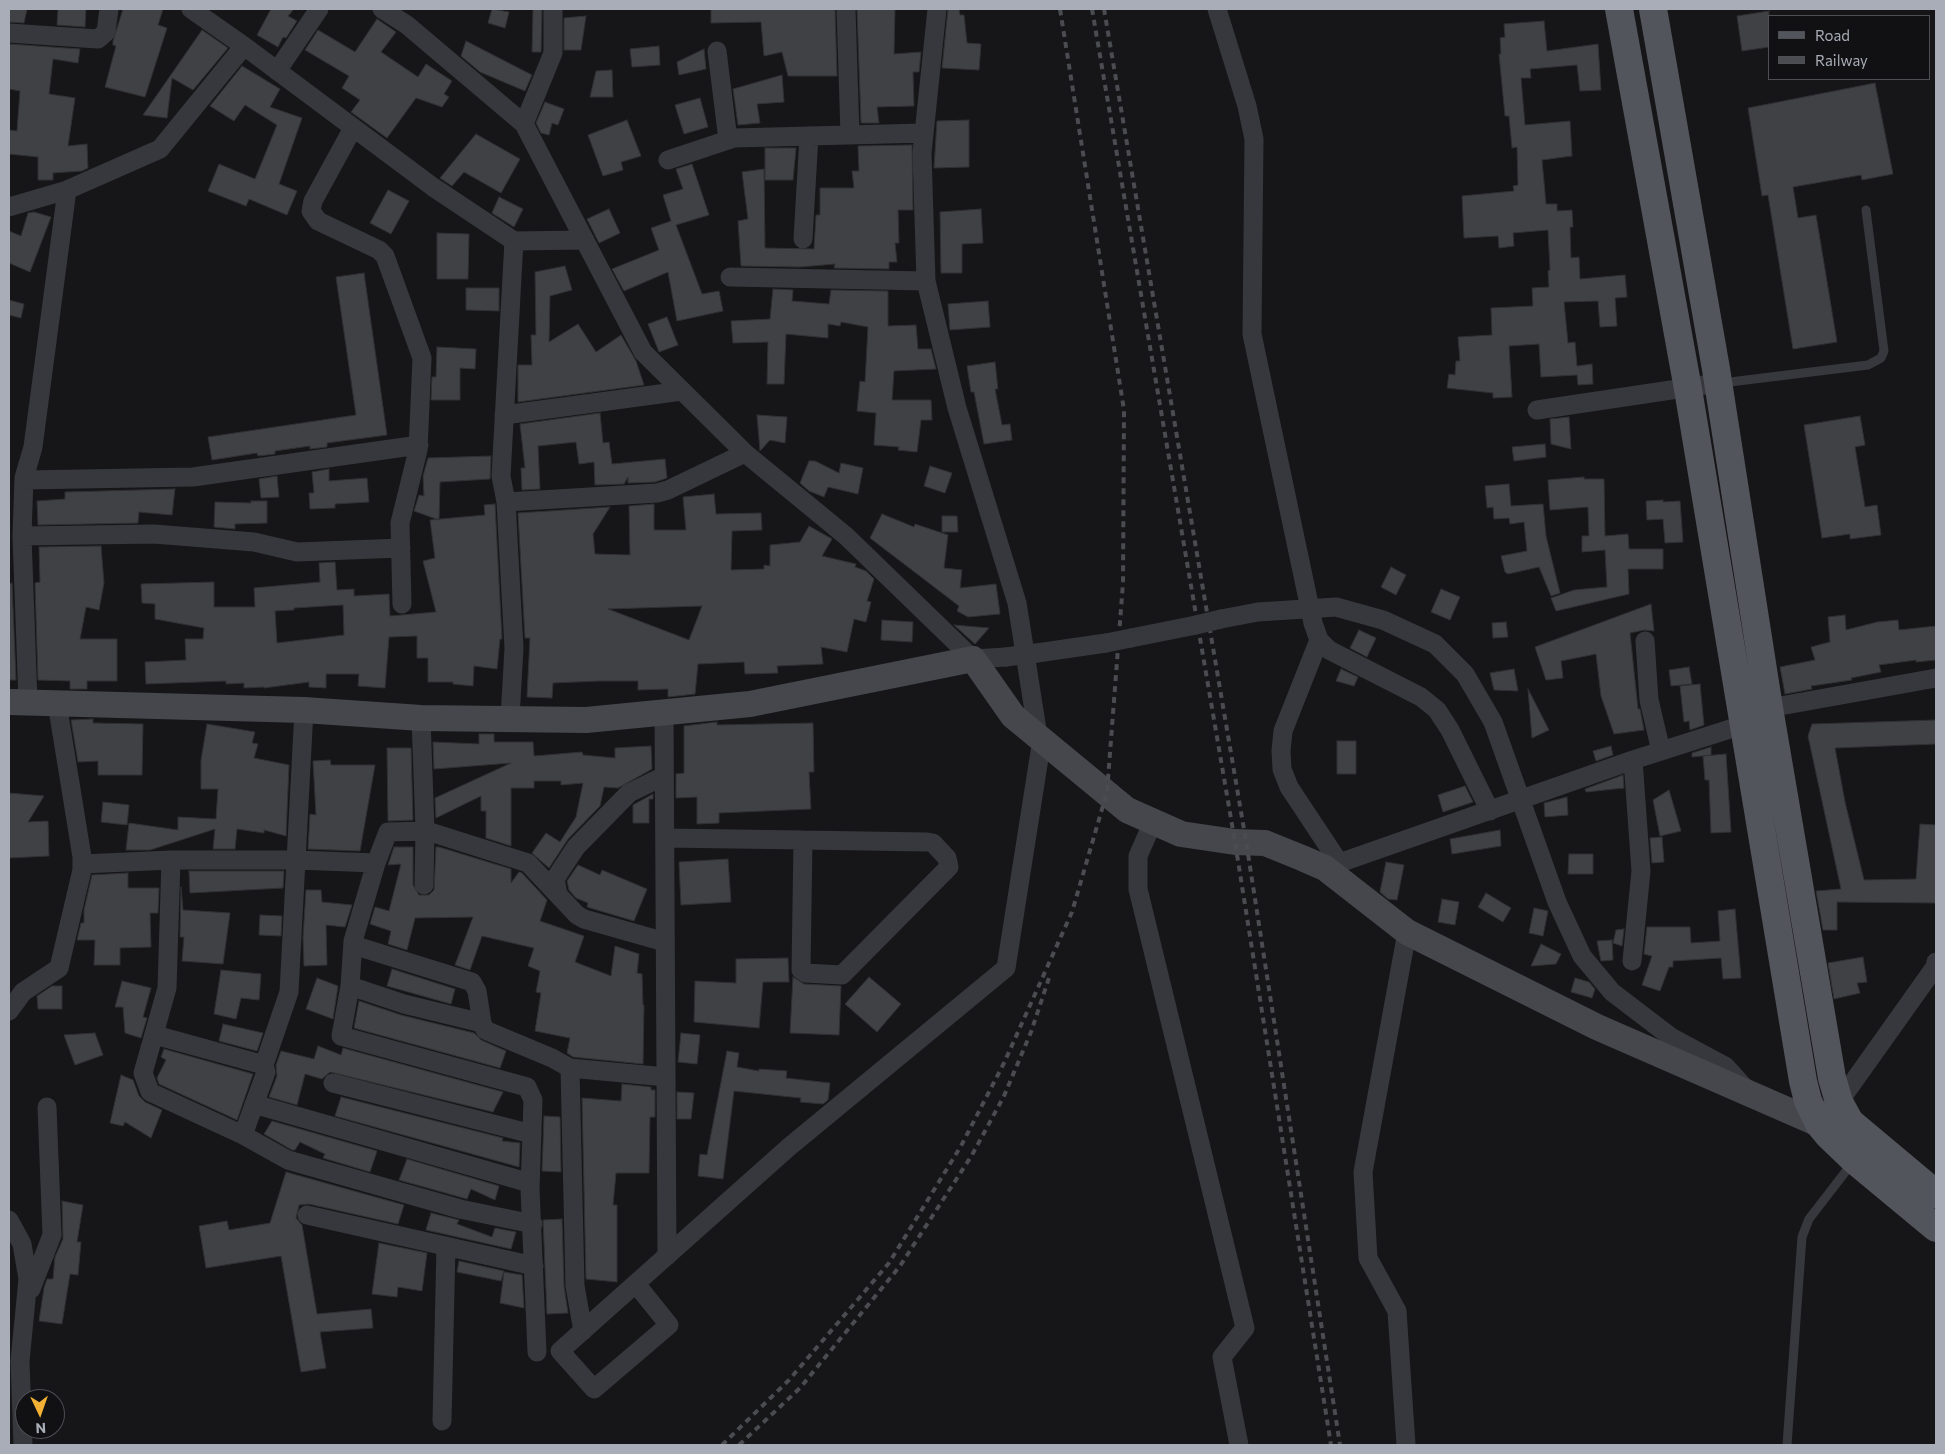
<!DOCTYPE html>
<style>
body{margin:0}
#map{position:relative;width:1945px;height:1454px;overflow:hidden;background:#161618;font-family:Commissioner,sans-serif}
canvas{display:block}
.frame{position:absolute;inset:0;border:10px solid #a8adb8;pointer-events:none}
.legend{position:absolute;left:1768px;top:15px;width:162px;height:65px;box-sizing:border-box;background:#111113;border:1px solid #4d4f55;margin:0;padding:6px 9px;list-style:none;font-size:15px;color:#a8adb8}
.legend li{display:flex;align-items:center;gap:10px;height:25px}
.legend b{width:25px;border:1px solid #4d4f55}
.north{position:absolute;left:15px;top:1389px;width:50px;height:50px;box-sizing:border-box;background:#111113;border:1px solid #4d4f55;border-radius:50%;rotate:177deg;font-size:14px;font-weight:700;line-height:20px;text-align:center;color:#a8adb8}
.north::after{content:'';display:block;margin:auto;width:18px;height:22px;background:#f2b134;clip-path:polygon(50% 0,100% 100%,50% 72%,0 100%)}
</style>
<div id="map">
<canvas width="1945" height="1454"></canvas>
<div class="frame"></div>
<ul class="legend">
<li><b style="height:6px;background:#53555c"></b>Road</li>
<li><b style="height:6px;background:#4a4c52"></b>Railway</li>
</ul>
<div class="north">N</div>
</div>
<script>
const context = document.querySelector('canvas').getContext('2d');
context.lineJoin = 'round';
function paint(path, color) { context.fillStyle = color; context.fill(path, 'evenodd'); }
const poly = rows => new Path2D(rows.map(r => 'M' + r).join(''));
function trace(path, color, width, dash) { context.strokeStyle = color; context.lineWidth = width; context.lineCap = dash ? 'butt' : 'round'; context.setLineDash(dash || []); context.stroke(path); }
const building = poly([
 [9,9,27,9,24,23,9,22,9,9],
 [58,9,86,9,85,27,57,25,58,9],
 [123,9,163,9,158,25,167,28,145,97,105,87,116,46,113,45,113,41,123,9],
 [271,9,294,9,288,16,297,21,286,38,283,37,278,47,257,35,271,9],
 [492,9,509,12,505,28,488,23,492,9],
 [533,9,542,9,541,52,532,52,533,9],
 [711,9,835,9,837,76,788,76,782,52,764,56,761,22,711,23,711,9],
 [857,9,895,9,894,54,921,52,919,72,913,72,914,106,877,107,879,123,861,123,857,9],
 [948,9,959,9,960,15,964,15,967,43,981,44,979,70,942,68,948,9],
 [1769,11,1769,47,1742,51,1737,16,1769,11],
 [586,16,581,50,564,50,564,18,586,16],
 [377,19,396,32,381,52,418,77,426,64,452,81,444,94,449,97,442,107,416,98,387,138,351,112,360,100,342,88,349,76,305,50,318,30,355,52,377,19],
 [1544,21,1547,51,1598,44,1601,90,1580,91,1577,65,1530,69,1531,78,1521,78,1525,125,1570,121,1572,156,1542,160,1546,204,1557,204,1557,211,1572,210,1573,227,1570,227,1571,258,1579,257,1580,279,1625,275,1627,297,1615,298,1617,326,1600,327,1598,301,1564,302,1568,343,1575,342,1577,366,1592,364,1593,384,1578,385,1577,375,1541,377,1539,344,1509,346,1512,397,1493,398,1493,393,1447,388,1449,374,1455,375,1456,361,1460,361,1458,337,1492,335,1491,308,1533,306,1532,288,1549,287,1548,271,1550,270,1548,230,1513,233,1514,246,1499,248,1498,236,1464,238,1462,196,1514,191,1513,186,1518,185,1517,147,1512,148,1509,116,1505,116,1499,54,1501,54,1500,38,1505,37,1504,24,1544,21],
 [202,30,228,48,193,90,172,78,167,118,143,115,202,30],
 [466,41,532,75,525,91,480,72,461,56,466,41],
 [9,44,80,49,78,63,53,59,49,94,75,98,68,146,87,144,88,168,82,171,53,173,53,180,38,180,38,157,9,154,9,130,17,131,20,91,9,89,9,44],
 [659,46,660,65,632,67,630,49,659,46],
 [704,49,706,69,679,75,677,62,704,49],
 [242,66,280,89,270,107,302,118,279,184,297,191,287,215,249,199,246,206,208,191,219,164,255,179,277,125,245,105,234,121,210,106,242,66],
 [612,70,613,97,590,97,596,71,612,70],
 [782,75,784,102,757,104,760,123,738,125,733,89,782,75],
 [1875,83,1893,174,1862,180,1861,175,1793,187,1798,218,1816,215,1837,342,1793,349,1768,195,1762,196,1748,108,1875,83],
 [700,98,708,127,684,134,675,105,700,98],
 [545,102,564,109,558,125,552,123,549,135,541,133,536,123,545,102],
 [627,120,641,156,621,162,623,170,603,176,588,135,627,120],
 [969,120,969,167,934,168,937,121,969,120],
 [476,134,520,159,501,193,464,172,452,186,440,178,476,134],
 [912,145,913,210,898,210,899,243,895,243,897,262,889,262,889,269,834,268,835,264,800,267,741,266,738,221,748,219,742,172,764,169,765,248,814,249,816,215,820,215,820,188,854,188,852,171,859,171,858,146,912,145],
 [765,148,796,148,793,180,765,180,765,148],
 [692,164,709,215,676,225,702,294,719,291,723,311,677,321,668,272,624,291,612,269,659,250,651,228,671,221,663,195,683,189,676,169,692,164],
 [388,190,409,201,391,234,370,223,388,190],
 [499,197,523,209,514,227,492,213,499,197],
 [609,209,620,233,599,243,587,219,609,209],
 [981,209,983,243,962,244,962,273,941,273,940,212,981,209],
 [34,212,51,217,30,272,9,263,9,231,21,236,28,213,34,212],
 [437,233,469,234,468,279,437,279,437,233],
 [565,266,572,290,550,296,549,342,578,324,596,352,621,335,636,361,644,385,518,402,518,365,532,365,531,335,536,335,535,272,565,266],
 [364,273,387,435,327,443,327,447,310,449,310,446,275,451,275,454,258,456,257,453,212,460,208,437,356,415,336,277,364,273],
 [466,288,499,288,499,311,466,310,466,288],
 [773,289,793,290,792,301,829,304,831,290,888,291,888,326,916,325,918,349,931,349,936,369,894,371,892,400,931,400,932,420,921,420,917,452,898,450,899,447,874,445,876,413,857,411,860,381,865,382,868,327,841,322,840,326,828,324,828,338,786,334,784,384,767,384,768,342,733,343,731,321,770,319,773,289],
 [9,300,24,304,21,318,9,315,9,300],
 [988,301,990,327,950,330,948,304,988,301],
 [667,317,678,345,659,352,648,324,667,317],
 [437,347,476,349,475,369,460,368,460,400,431,400,432,377,436,377,437,347],
 [995,362,998,389,995,389,1002,425,1010,424,1012,440,984,444,974,392,971,392,967,366,995,362],
 [600,413,603,443,609,442,612,464,665,459,667,478,655,482,628,483,628,477,624,484,595,485,594,462,579,464,576,442,538,446,540,489,522,490,521,468,525,468,520,424,600,413],
 [757,415,787,417,785,443,770,440,760,451,757,415],
 [1860,416,1865,445,1855,447,1865,507,1877,505,1881,535,1850,539,1850,534,1822,538,1804,425,1860,416],
 [1569,417,1571,449,1551,444,1550,419,1569,417],
 [1545,444,1546,457,1514,461,1512,447,1545,444],
 [491,456,490,479,440,482,439,520,414,511,419,495,424,496,423,476,428,458,491,456],
 [809,461,815,461,839,473,841,463,863,468,858,494,828,487,824,497,809,491,800,483,809,461],
 [930,466,952,473,945,493,924,486,930,466],
 [329,469,329,481,367,478,369,502,335,504,335,508,310,509,309,493,314,493,312,472,329,469],
 [277,476,279,497,261,498,259,479,277,476],
 [1584,477,1584,479,1604,479,1605,536,1628,534,1629,549,1663,549,1663,569,1628,569,1629,594,1556,611,1551,598,1574,590,1607,587,1605,550,1582,552,1582,536,1589,536,1588,507,1550,510,1548,480,1584,477],
 [1509,484,1511,506,1543,504,1546,536,1560,593,1551,596,1539,567,1508,574,1505,572,1501,556,1527,551,1524,522,1510,524,1509,518,1494,519,1493,507,1487,508,1485,486,1509,484],
 [175,489,172,515,139,512,138,523,38,525,37,501,65,499,65,492,175,489],
 [714,494,716,514,761,513,762,530,732,531,731,570,764,569,764,565,770,566,770,545,800,542,809,526,832,539,822,556,856,564,855,567,866,571,874,579,867,601,871,602,866,622,854,619,847,652,821,647,823,664,777,666,778,673,745,674,744,662,698,664,695,694,668,697,668,689,638,690,638,681,599,681,553,683,552,698,527,697,530,638,525,638,518,513,610,507,593,534,595,554,630,555,629,506,654,504,654,530,686,530,683,497,714,494],
 [702,606,689,640,608,609,702,606],
 [1663,500,1663,502,1680,501,1683,542,1665,543,1663,519,1647,520,1646,501,1663,500],
 [251,501,267,501,267,523,235,524,235,529,214,527,215,502,251,503,251,501],
 [495,504,502,639,500,639,497,669,474,666,473,686,453,684,453,682,428,682,428,658,417,658,417,636,389,637,385,688,358,686,359,674,326,674,326,688,309,687,309,682,264,688,264,687,244,688,244,683,226,684,226,681,146,684,145,662,186,660,185,639,203,639,204,628,155,619,155,604,142,603,141,584,214,582,214,607,255,607,254,588,320,582,319,563,335,562,337,590,354,589,354,596,389,594,390,616,436,612,423,561,435,558,430,520,485,515,484,505,495,504],
 [343,605,344,635,277,643,275,611,294,610,294,608,343,605],
 [882,514,914,527,915,524,948,535,944,568,962,570,960,588,996,584,1000,614,968,617,957,611,959,606,870,538,882,514],
 [942,516,957,516,958,532,942,532,942,516],
 [101,546,104,583,99,610,86,607,80,639,117,639,117,681,87,681,87,689,70,689,70,681,38,680,35,583,40,582,39,547,101,546],
 [1391,567,1406,575,1396,595,1381,587,1391,567],
 [12,583,16,680,9,680,9,584,12,583],
 [1441,589,1460,597,1450,620,1431,612,1441,589],
 [1651,604,1654,631,1644,630,1630,633,1638,709,1640,709,1644,730,1614,734,1601,696,1596,654,1561,661,1563,678,1546,680,1535,647,1651,604],
 [1845,615,1846,630,1877,622,1898,620,1899,630,1936,626,1936,660,1916,662,1916,660,1879,665,1881,672,1851,678,1852,680,1811,686,1812,689,1785,694,1780,667,1815,660,1811,647,1830,642,1828,617,1845,615],
 [882,620,913,622,912,642,881,640,882,620],
 [1506,622,1508,637,1493,638,1492,623,1506,622],
 [954,625,989,628,975,644,954,625],
 [1359,630,1376,638,1367,657,1350,648,1359,630],
 [1689,667,1692,684,1671,686,1669,670,1689,667],
 [1341,669,1358,677,1354,686,1336,681,1341,669],
 [1514,669,1518,691,1494,690,1490,673,1514,669],
 [1700,684,1704,725,1690,730,1689,721,1684,722,1680,686,1700,684],
 [1528,689,1549,730,1532,738,1528,689],
 [93,719,93,723,143,724,142,775,98,775,98,761,78,762,71,720,93,719],
 [1936,720,1936,744,1835,748,1845,802,1864,880,1916,879,1920,824,1936,825,1936,903,1837,902,1837,930,1823,930,1816,891,1841,889,1808,736,1812,724,1936,720],
 [717,722,717,725,813,723,814,772,809,772,811,809,719,813,719,823,697,824,697,797,676,798,676,774,684,773,684,726,717,722],
 [207,724,255,732,252,743,258,744,254,758,289,765,286,836,264,830,264,833,237,829,235,849,213,849,215,829,150,850,126,850,129,823,178,830,178,817,216,819,218,789,201,789,201,760,207,724],
 [479,734,494,734,494,742,533,742,534,756,582,752,583,755,615,758,615,748,651,746,652,769,618,788,604,787,600,806,568,839,549,868,532,853,546,833,560,842,576,817,583,783,561,785,561,781,534,781,534,788,511,788,511,846,486,838,486,811,481,811,481,796,436,818,435,798,511,763,434,769,433,742,479,744,479,734],
 [1337,741,1356,741,1356,774,1337,774,1337,741],
 [1611,746,1613,755,1596,761,1593,751,1611,746],
 [1711,747,1711,755,1692,757,1692,753,1711,747],
 [387,748,411,748,413,820,388,821,387,748],
 [1726,754,1731,832,1711,833,1709,780,1705,780,1703,756,1726,754],
 [330,760,331,765,375,765,360,851,308,849,310,814,316,815,313,761,330,760],
 [1623,775,1624,788,1586,792,1585,789,1623,775],
 [1465,786,1473,802,1443,812,1438,795,1465,786],
 [1669,790,1681,831,1660,836,1653,800,1669,790],
 [9,793,44,796,28,822,48,821,49,856,9,858,9,793],
 [653,794,653,799,649,799,649,823,633,823,633,805,653,794],
 [1567,797,1568,815,1545,817,1544,803,1567,797],
 [103,802,129,805,127,825,101,822,103,802],
 [1500,830,1501,846,1452,854,1450,839,1500,830],
 [1662,837,1664,862,1652,863,1650,838,1662,837],
 [394,847,413,847,413,885,419,895,429,895,434,890,436,847,439,847,511,869,511,883,519,872,522,873,547,900,540,921,584,936,575,962,611,976,615,946,639,954,637,973,642,974,643,1005,644,1005,643,1064,573,1057,567,1053,570,1038,535,1031,541,993,536,992,540,971,528,966,534,948,482,936,470,970,455,965,473,917,415,918,407,950,388,944,391,931,370,924,375,907,389,911,401,864,388,865,394,847],
 [1569,854,1593,854,1593,874,1568,874,1569,854],
 [728,859,731,902,681,905,679,862,728,859],
 [1386,862,1404,865,1397,900,1388,899,1380,892,1386,862],
 [578,865,600,875,602,870,647,889,634,921,587,907,588,903,576,898,569,890,567,881,578,865],
 [189,871,284,871,283,888,190,893,189,871],
 [128,873,128,888,159,888,158,913,150,913,151,947,120,948,120,965,94,965,95,940,77,940,81,923,84,923,84,910,92,875,128,873],
 [181,887,183,910,230,913,223,964,182,961,184,937,180,937,181,887],
 [306,890,321,890,322,902,352,905,345,927,326,925,327,965,304,966,303,938,306,890],
 [1486,893,1511,908,1503,922,1478,907,1486,893],
 [1442,899,1459,902,1455,925,1438,922,1442,899],
 [1534,908,1548,911,1543,936,1529,933,1534,908],
 [1735,909,1741,978,1723,979,1721,958,1673,961,1673,967,1669,967,1660,991,1642,985,1652,956,1644,954,1647,927,1690,927,1691,943,1720,941,1718,911,1735,909],
 [260,915,282,916,281,936,259,935,260,915],
 [1624,929,1622,946,1613,943,1616,930,1624,929],
 [1612,940,1613,960,1601,961,1597,941,1612,940],
 [1541,944,1561,954,1556,964,1531,966,1541,944],
 [1863,957,1867,982,1857,983,1860,993,1834,999,1828,963,1863,957],
 [788,958,789,982,763,982,759,1028,694,1022,695,981,736,983,736,959,788,958],
 [392,969,455,989,451,1004,387,986,392,969],
 [221,970,261,974,259,1000,241,998,236,1019,214,1014,221,970],
 [793,977,804,984,841,986,839,1035,790,1033,793,977],
 [869,977,901,1004,877,1032,845,1004,869,977],
 [317,978,338,986,333,1019,306,1009,317,978],
 [1575,978,1589,982,1595,989,1592,998,1571,992,1575,978],
 [122,981,151,988,143,1017,147,1018,141,1038,125,1033,123,1007,115,1007,122,981],
 [52,986,62,986,62,1009,38,1009,37,996,52,986],
 [359,1001,401,1015,474,1033,481,1040,506,1051,500,1068,354,1028,359,1001],
 [223,1024,263,1033,257,1051,219,1041,223,1024],
 [95,1033,103,1055,75,1065,64,1035,95,1033],
 [681,1033,700,1035,697,1064,678,1062,681,1033],
 [318,1046,341,1055,343,1048,503,1092,493,1112,330,1072,322,1079,305,1074,297,1105,269,1097,277,1076,276,1065,281,1051,314,1059,318,1046],
 [164,1049,253,1074,237,1120,159,1084,157,1078,166,1060,161,1057,164,1049],
 [727,1051,739,1053,737,1067,759,1071,759,1069,787,1071,786,1078,830,1083,828,1100,823,1104,800,1102,801,1098,734,1091,723,1179,698,1176,700,1154,707,1155,727,1051],
 [121,1075,133,1080,139,1096,145,1102,162,1110,151,1138,125,1122,123,1126,110,1123,121,1075],
 [622,1084,651,1087,651,1090,655,1090,655,1117,650,1117,649,1173,616,1173,613,1205,617,1205,617,1282,586,1279,582,1098,621,1101,622,1084],
 [677,1092,694,1093,691,1119,677,1119,677,1092],
 [341,1097,503,1138,502,1141,520,1143,519,1167,335,1116,341,1097],
 [544,1116,560,1117,561,1172,542,1171,544,1116],
 [272,1121,377,1151,370,1172,323,1158,325,1154,300,1142,295,1150,292,1150,264,1134,272,1121],
 [407,1159,499,1186,495,1200,471,1189,467,1199,399,1180,407,1159],
 [286,1172,404,1205,398,1224,309,1204,299,1205,296,1218,302,1225,317,1314,371,1309,373,1328,320,1332,326,1368,301,1372,281,1256,206,1268,199,1226,227,1221,229,1230,270,1223,286,1172],
 [62,1201,83,1205,77,1242,81,1242,78,1275,70,1274,62,1324,39,1321,44,1288,47,1279,53,1279,55,1257,63,1239,62,1201],
 [431,1213,459,1220,457,1224,492,1237,495,1228,516,1232,511,1249,426,1230,431,1213],
 [562,1219,564,1286,568,1313,547,1314,543,1220,562,1219],
 [379,1243,427,1253,422,1291,398,1287,397,1297,372,1294,379,1243],
 [459,1261,504,1271,501,1281,457,1272,459,1261],
 [504,1272,522,1275,524,1308,500,1303,504,1272]
]);
const service = poly([
 [1722,383,1868,365,1881,358,1884,351,1866,210],
 [1787,1445,1802,1237,1809,1219,1853,1162]
]);
const minor = poly([
 [191,9,244,46],
 [382,9,407,25,524,124,643,352,745,453,846,536,973,659,1006,657],
 [846,9,850,135],
 [937,9,922,153,926,281,957,408,1017,603,1038,736],
 [1217,9,1247,106,1254,139,1252,334,1313,623,1319,640,1329,650,1421,697,1437,710,1450,730,1490,811],
 [9,33,98,39,106,32,109,9],
 [717,51,728,140],
 [277,71,319,9],
 [524,124,553,53,553,9],
 [353,128,313,201,311,211,318,221,379,250,385,256,422,358,418,450,400,523,402,604],
 [668,160,734,138,924,133],
 [9,207,67,190,160,149,244,46,433,187,514,241,585,240],
 [803,239,809,136],
 [730,277,926,281],
 [1537,410,1718,383],
 [504,415,682,391],
 [24,480,193,477,419,445],
 [506,502,657,493,668,490,745,453],
 [22,536,154,534,254,542,297,552,401,548],
 [1221,619,1258,612,1336,607,1383,620,1435,644,1465,674,1493,722,1557,902,1582,956,1612,992,1671,1037,1725,1066,1745,1088],
 [1131,638,1196,625],
 [1319,640,1283,731,1281,751,1282,769,1289,787,1340,864],
 [1645,641,1649,700,1661,751],
 [1037,653,1106,643],
 [28,702,22,536,24,478,33,447,67,190],
 [1769,708,1936,678],
 [664,712,667,1256],
 [421,718,425,830,424,885],
 [510,718,514,648,506,502,501,476,514,241],
 [1153,822,1138,856,1138,889,1245,1328,1222,1357,1239,1445],
 [665,838,803,840,927,842,933,843,947,858,949,867,842,975,805,973,801,970,803,840],
 [171,860,167,988,143,1073,150,1092,243,1135,288,1160,460,1209,533,1224],
 [82,864,171,860,296,860,376,863],
 [1325,868,1633,760,1755,721],
 [558,894,555,879,576,847,629,793,664,776],
 [353,945,472,982,477,991,482,1023],
 [1632,961,1641,871,1633,760],
 [350,986,404,1004,482,1023,485,1030,552,1058,570,1068,666,1077],
 [9,1011,23,992,59,968,82,870,82,857,57,703],
 [155,1035,264,1065,266,1072,243,1135],
 [264,1065,289,992,304,710],
 [570,1068,575,1286,583,1331],
 [333,1083,532,1134],
 [1839,1102,1935,967,1936,962],
 [254,1104,530,1183],
 [307,1215,534,1266],
 [9,1220,22,1244,28,1279,20,1361,23,1445],
 [636,1284,669,1325,594,1389,560,1351,789,1147,1006,968,1042,739],
 [31,1289,52,1235,47,1107],
 [537,1352,530,1189,533,1100,527,1087,341,1036,350,986,353,941,376,863,388,832,427,831,528,863,577,915,584,919,665,942],
 [442,1421,446,1246],
 [1406,1445,1397,1311,1368,1258,1363,1172,1407,932]
]);
const secondary = poly([
 [9,702,304,710,421,718,586,720,750,704,973,659,1013,716,1127,810,1181,834,1235,842,1265,843,1302,858,1325,868,1407,932,1597,1027,1819,1124,1829,1113]
]);
const primary = poly([
 [1619,9,1688,389,1803,1081,1808,1101,1819,1124,1829,1136,1854,1160,1936,1228],
 [1653,9,1716,369,1769,708,1832,1078,1839,1102,1850,1122,1936,1194]
]);
const rail = poly([
 [1092,9,1235,842,1331,1445],
 [1104,9,1246,841,1340,1445],
 [722,1445,789,1380,889,1263,961,1146,1004,1063,1072,912,1107,792,1123,583,1124,410,1060,9],
 [739,1445,800,1388,900,1266,972,1155,1004,1096,1031,1032,1050,975]
]);
const minorBridge = poly([
 [1196,625,1221,619],
 [1106,643,1131,638],
 [1006,657,1037,653]
]);
paint(building, '#404145');
trace(building, '#303034', 1);
trace(service, '#37383d', 9);
trace(minor, '#37383d', 19);
trace(secondary, '#45474d', 26);
trace(primary, '#53555c', 28);
trace(rail, '#4a4c52', 4, [6, 5]);
trace(minorBridge, '#37383d', 19);
</script>
